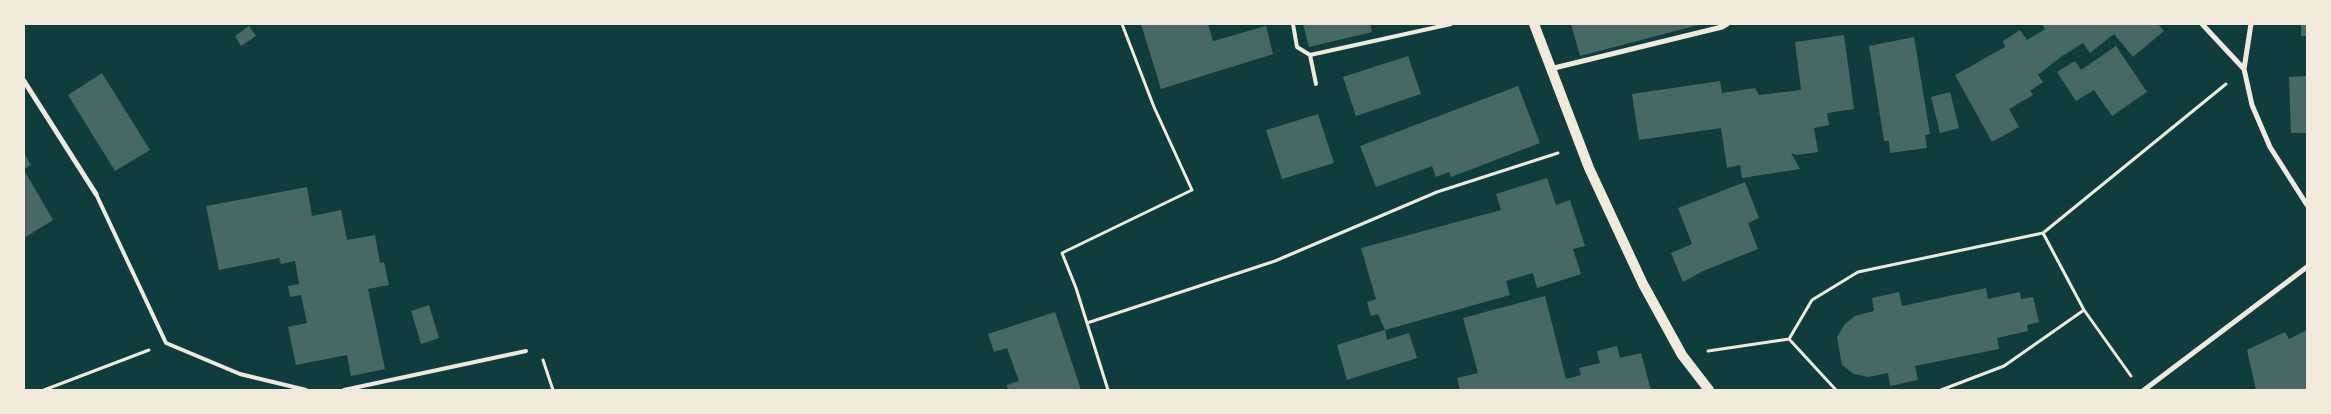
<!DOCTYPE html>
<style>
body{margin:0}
#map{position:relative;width:2331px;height:414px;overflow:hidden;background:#0f3d3e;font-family:Raleway,sans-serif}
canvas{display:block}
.frame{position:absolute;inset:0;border:25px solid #f1e9da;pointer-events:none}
</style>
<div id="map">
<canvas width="2331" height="414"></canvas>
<div class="frame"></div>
</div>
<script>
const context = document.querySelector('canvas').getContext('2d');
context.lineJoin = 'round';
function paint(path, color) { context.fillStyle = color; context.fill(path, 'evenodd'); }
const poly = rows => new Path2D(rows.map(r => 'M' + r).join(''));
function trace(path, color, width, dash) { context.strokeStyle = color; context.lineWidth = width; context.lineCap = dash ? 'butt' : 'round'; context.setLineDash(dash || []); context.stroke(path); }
const building = poly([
 [1141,24,1208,24,1213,41,1266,26,1273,54,1161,89],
 [1303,24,1370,24,1372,32,1309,47],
 [1571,24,1702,24,1580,56],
 [2042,24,2158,24,2164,31,2133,57,2114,34,2090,53,2083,43,2062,56,2038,75,2043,82,2030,91,2033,95,2009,109,2019,127,1992,142,1955,75,2005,47,2003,41,2020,30,2027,40,2045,29],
 [2301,24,2307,24,2307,36,2301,36],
 [249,26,256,36,241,46,235,36],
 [1844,35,1854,109,1827,113,1829,125,1814,128,1818,152,1796,155,1791,153,1800,169,1742,178,1740,165,1727,168,1721,128,1639,140,1632,94,1720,81,1722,93,1755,88,1759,95,1801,90,1795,42],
 [1914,37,1930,134,1925,135,1927,148,1890,153,1889,141,1884,141,1869,46],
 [2116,46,2147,92,2112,116,2094,90,2076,101,2057,72,2075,61,2081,70],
 [1408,56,1421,94,1356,116,1343,77],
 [102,73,150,150,115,171,68,95],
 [2307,76,2307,133,2291,133,2289,77],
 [1518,86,1540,143,1451,177,1449,172,1436,177,1432,166,1376,187,1360,146],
 [1950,92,1959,128,1940,133,1931,97],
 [1318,114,1334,163,1282,179,1266,130],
 [24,153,31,165,24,169],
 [24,170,53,220,24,238],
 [1547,178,1556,205,1570,200,1585,246,1573,249,1581,274,1537,288,1533,273,1506,281,1510,295,1385,330,1378,314,1371,316,1367,302,1376,299,1361,248,1501,210,1496,194],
 [1745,182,1759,218,1748,223,1758,249,1703,271,1683,282,1671,253,1692,244,1678,208],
 [307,187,312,216,341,210,347,240,375,235,380,263,384,262,389,285,368,289,385,369,351,376,347,355,296,365,288,327,307,323,301,295,290,297,288,286,299,284,295,261,281,264,279,258,219,270,206,206],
 [1986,288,1988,299,2020,292,2021,299,2033,297,2039,322,2027,325,2028,331,1997,338,1999,349,1915,366,1918,380,1890,386,1888,373,1868,377,1854,374,1842,365,1837,337,1845,324,1855,316,1874,311,1872,298,1899,292,1902,306],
 [1545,296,1566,379,1581,375,1579,368,1600,363,1597,351,1617,346,1620,358,1641,353,1651,390,1460,390,1457,378,1478,373,1463,318],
 [429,305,439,338,421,344,411,311],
 [1055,312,1081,390,1008,390,1007,385,1019,381,1007,348,994,352,988,334],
 [1385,330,1387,340,1409,333,1417,358,1347,380,1337,345],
 [2307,330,2307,390,2256,390,2247,350,2285,332,2289,339]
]);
const path = poly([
 [2043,233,2084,310,2131,376],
 [1087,323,1275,261,1437,192,1558,153],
 [1789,339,1836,390],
 [1708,351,1789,339,1812,300,1858,272,2043,233,2226,84],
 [543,360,553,390],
 [44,390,149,350],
 [1108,390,1076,288,1062,253,1192,190,1154,107,1122,24],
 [1941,390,2004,366,2084,310]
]);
const service = poly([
 [1293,24,1297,47,1310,55],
 [1316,84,1310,55,1451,24],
 [96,194,166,343,240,374,306,390],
 [344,390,526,351]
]);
const minor = poly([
 [2202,24,2244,69,2252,105,2270,147,2307,205],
 [1550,69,1722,27,1727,24],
 [2244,69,2251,24],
 [24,81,96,194],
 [2144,390,2307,267]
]);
const secondary = poly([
 [1534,24,1589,168,1643,284,1682,355,1709,390]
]);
paint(building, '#486865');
trace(path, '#f1e9da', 3);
trace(service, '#f1e9da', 4);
trace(minor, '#f1e9da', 5);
trace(secondary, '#f1e9da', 10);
</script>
